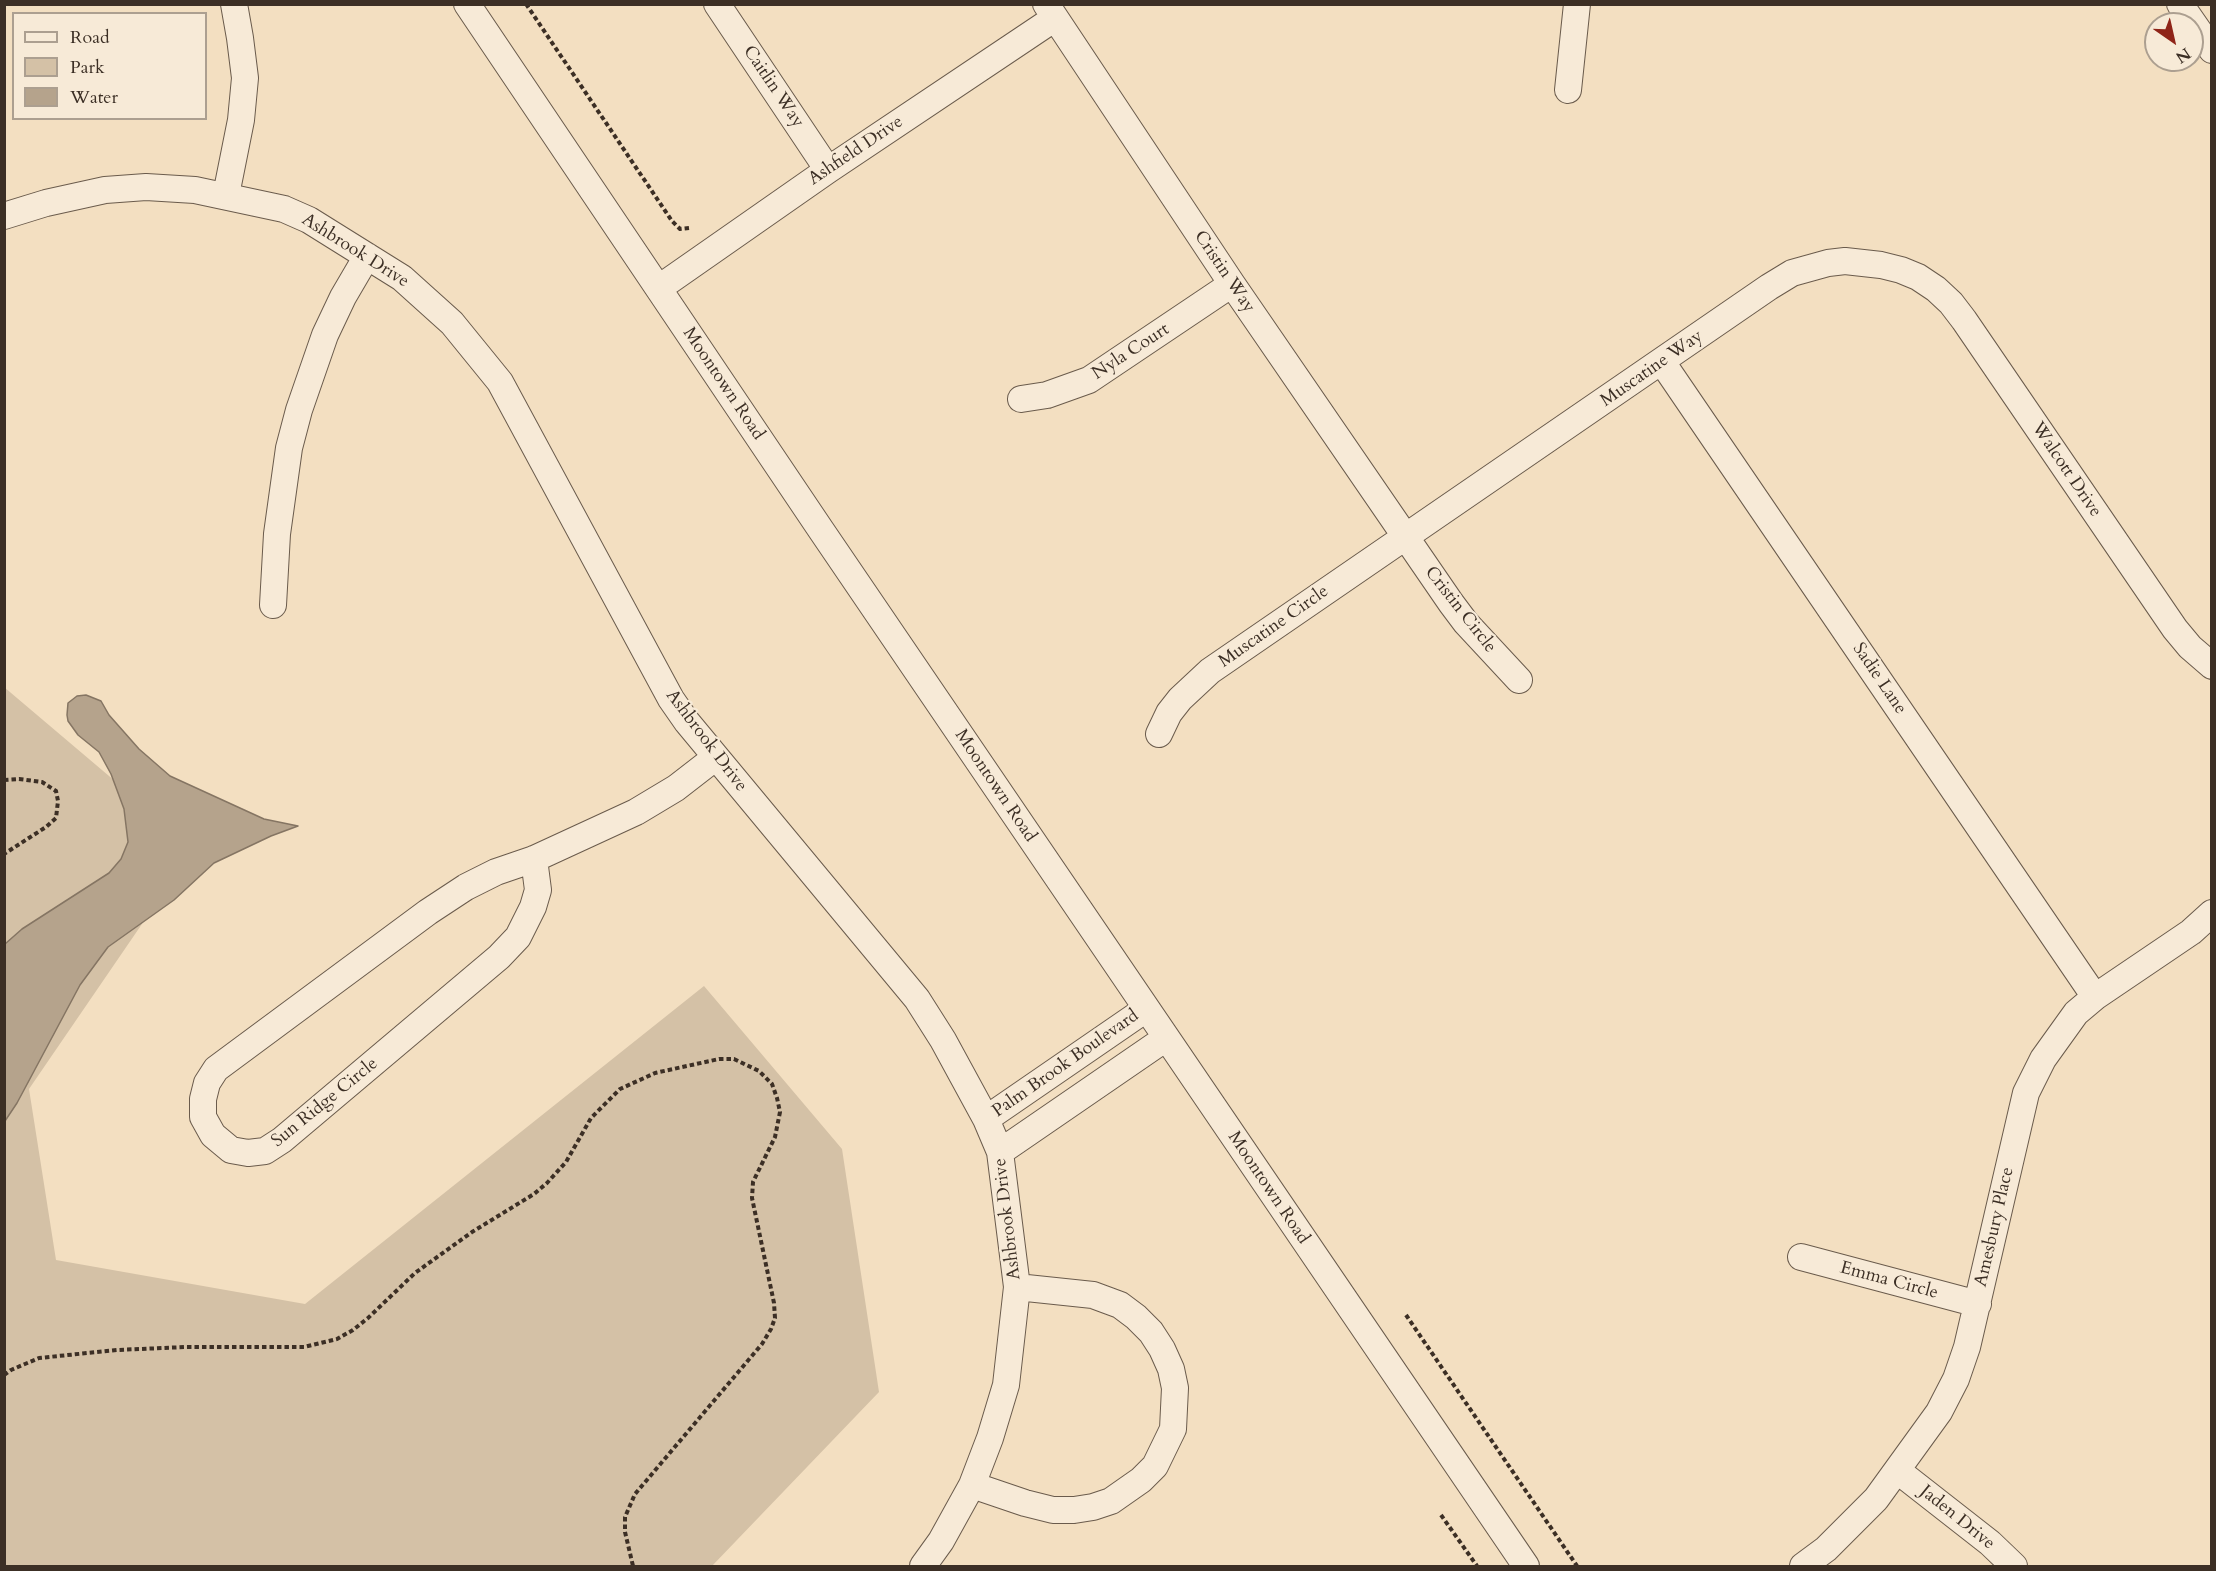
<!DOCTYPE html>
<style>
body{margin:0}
#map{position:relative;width:2216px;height:1571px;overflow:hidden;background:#f3dfc1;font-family:Cardo,serif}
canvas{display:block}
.frame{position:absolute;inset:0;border:6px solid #3c2f25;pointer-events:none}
.legend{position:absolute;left:12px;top:12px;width:195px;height:108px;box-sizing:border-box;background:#f7ead7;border:2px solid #ac9f90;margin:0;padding:8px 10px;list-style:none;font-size:18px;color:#3c2f25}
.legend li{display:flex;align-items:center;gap:12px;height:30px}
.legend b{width:30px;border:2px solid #ac9f90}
.north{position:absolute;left:2144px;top:12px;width:60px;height:60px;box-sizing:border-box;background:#f7ead7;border:2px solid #ac9f90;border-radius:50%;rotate:146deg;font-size:16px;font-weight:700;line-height:24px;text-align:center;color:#3c2f25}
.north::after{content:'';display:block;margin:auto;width:21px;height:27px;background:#8f2418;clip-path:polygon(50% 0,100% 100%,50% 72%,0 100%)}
</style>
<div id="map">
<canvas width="2216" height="1571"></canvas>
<div class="frame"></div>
<ul class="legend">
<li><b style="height:8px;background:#f7ead7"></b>Road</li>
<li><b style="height:16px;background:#d4c1a6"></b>Park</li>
<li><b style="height:16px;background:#b5a38c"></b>Water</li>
</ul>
<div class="north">N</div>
</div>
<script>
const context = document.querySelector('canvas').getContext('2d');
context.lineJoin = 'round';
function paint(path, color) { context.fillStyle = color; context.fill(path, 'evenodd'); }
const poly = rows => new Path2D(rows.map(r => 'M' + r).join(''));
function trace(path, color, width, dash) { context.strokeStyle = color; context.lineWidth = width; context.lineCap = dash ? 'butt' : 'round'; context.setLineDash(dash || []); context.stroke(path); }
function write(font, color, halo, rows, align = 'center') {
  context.font = font + ' Cardo,serif'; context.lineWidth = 4.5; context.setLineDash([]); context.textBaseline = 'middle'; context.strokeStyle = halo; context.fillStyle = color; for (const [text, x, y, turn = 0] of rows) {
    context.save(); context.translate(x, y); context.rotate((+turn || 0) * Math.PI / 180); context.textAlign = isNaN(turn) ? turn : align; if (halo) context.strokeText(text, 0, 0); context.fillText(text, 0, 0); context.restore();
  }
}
const green = poly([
 [4,687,194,848,29,1089,56,1260,305,1304,704,986,842,1149,879,1392,712,1566,5,1566]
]);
const water = poly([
 [86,695,101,701,109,715,139,749,170,776,264,819,298,826,271,836,214,863,174,900,108,947,80,985,17,1103,5,1121,5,944,22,929,109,873,121,859,128,842,124,809,111,774,99,752,78,735,68,721,67,715,68,703,77,696,86,695]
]);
const path = poly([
 [526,4,672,221,680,229,689,228],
 [4,780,19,779,42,782,56,791,58,801,56,818,46,827,4,854],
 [1406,1315,1577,1566],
 [4,1375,11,1370,39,1358,117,1350,186,1347,304,1347,337,1339,353,1330,368,1318,415,1273,472,1232,534,1194,547,1183,566,1162,591,1118,620,1089,655,1073,719,1059,734,1059,759,1071,772,1084,777,1098,780,1112,775,1137,753,1182,752,1198,774,1303,775,1318,771,1329,762,1344,635,1494,625,1517,625,1532,633,1566],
 [1441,1515,1477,1566]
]);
const minor = poly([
 [467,4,821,530,1526,1566],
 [717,4,828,170],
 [1046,4,1232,284,1451,603,1466,623,1519,680],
 [2180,4,2212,50],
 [1568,90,1577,4],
 [226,195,241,120,245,78,240,38,234,4],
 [4,216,46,203,105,190,146,187,195,190,284,209,309,220,402,278,452,323,500,382,671,699,687,722,917,999,943,1040,986,1119,1000,1152,1017,1287,1006,1385,990,1438,972,1485,941,1541,923,1566],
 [659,288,828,170,1055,18],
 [1662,362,2095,997],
 [1021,399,1047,395,1089,380,1232,284],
 [273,605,277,534,289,448,299,410,325,335,343,297,367,256],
 [1159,734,1169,713,1180,699,1210,671,1769,287,1792,273,1828,263,1845,261,1881,265,1901,270,1918,277,1936,289,1951,303,1964,320,2175,629,2190,647,2212,666],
 [534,859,538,890,533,907,518,937,499,957,282,1140,265,1151,248,1153,231,1150,213,1135,203,1117,203,1099,207,1083,216,1069,428,912,466,887,496,872,534,859],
 [534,859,636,812,676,788,716,757],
 [986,1119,1146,1009],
 [1000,1152,1166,1038],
 [1801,1257,1978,1304],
 [1898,1471,1990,1543,2014,1566],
 [972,1485,1025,1503,1053,1510,1074,1510,1093,1507,1111,1501,1141,1480,1155,1466,1173,1429,1175,1388,1171,1369,1162,1349,1151,1332,1136,1317,1120,1305,1093,1295,1017,1287],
 [1803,1566,1826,1549,1876,1499,1939,1412,1956,1379,1967,1347,2026,1093,2043,1059,2076,1013,2095,997,2191,932,2212,913]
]);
const streetNames = [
 ["Caitlin Way",773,87,56],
 ["Ashfield Drive",856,151,-34],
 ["Ashbrook Drive",355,251,32],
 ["Cristin Way",1224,272,56],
 ["Nyla Court",1131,352,-33],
 ["Muscatine Way",1652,369,-35],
 ["Moontown Road",723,384,56],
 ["Walcott Drive",2066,470,56],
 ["Cristin Circle",1460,610,52],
 ["Muscatine Circle",1274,627,-35],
 ["Sadie Lane",1879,679,56],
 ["Ashbrook Drive",706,741,53],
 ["Moontown Road",995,786,56],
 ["Palm Brook Boulevard",1066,1064,-35],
 ["Sun Ridge Circle",325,1103,-39],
 ["Moontown Road",1268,1188,56],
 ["Ashbrook Drive",1008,1219,-97],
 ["Amesbury Place",1995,1227,-77],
 ["Emma Circle",1889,1281,15],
 ["Jaden Drive",1957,1518,39]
];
paint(green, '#d4c1a6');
paint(water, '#b5a38c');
trace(water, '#857563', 1.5);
trace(minor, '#6a5b4c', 28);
trace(path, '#3c2f25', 4, [4.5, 3]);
trace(minor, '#f7ead7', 26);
write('18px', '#3c2f25', '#f7ead7', streetNames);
</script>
